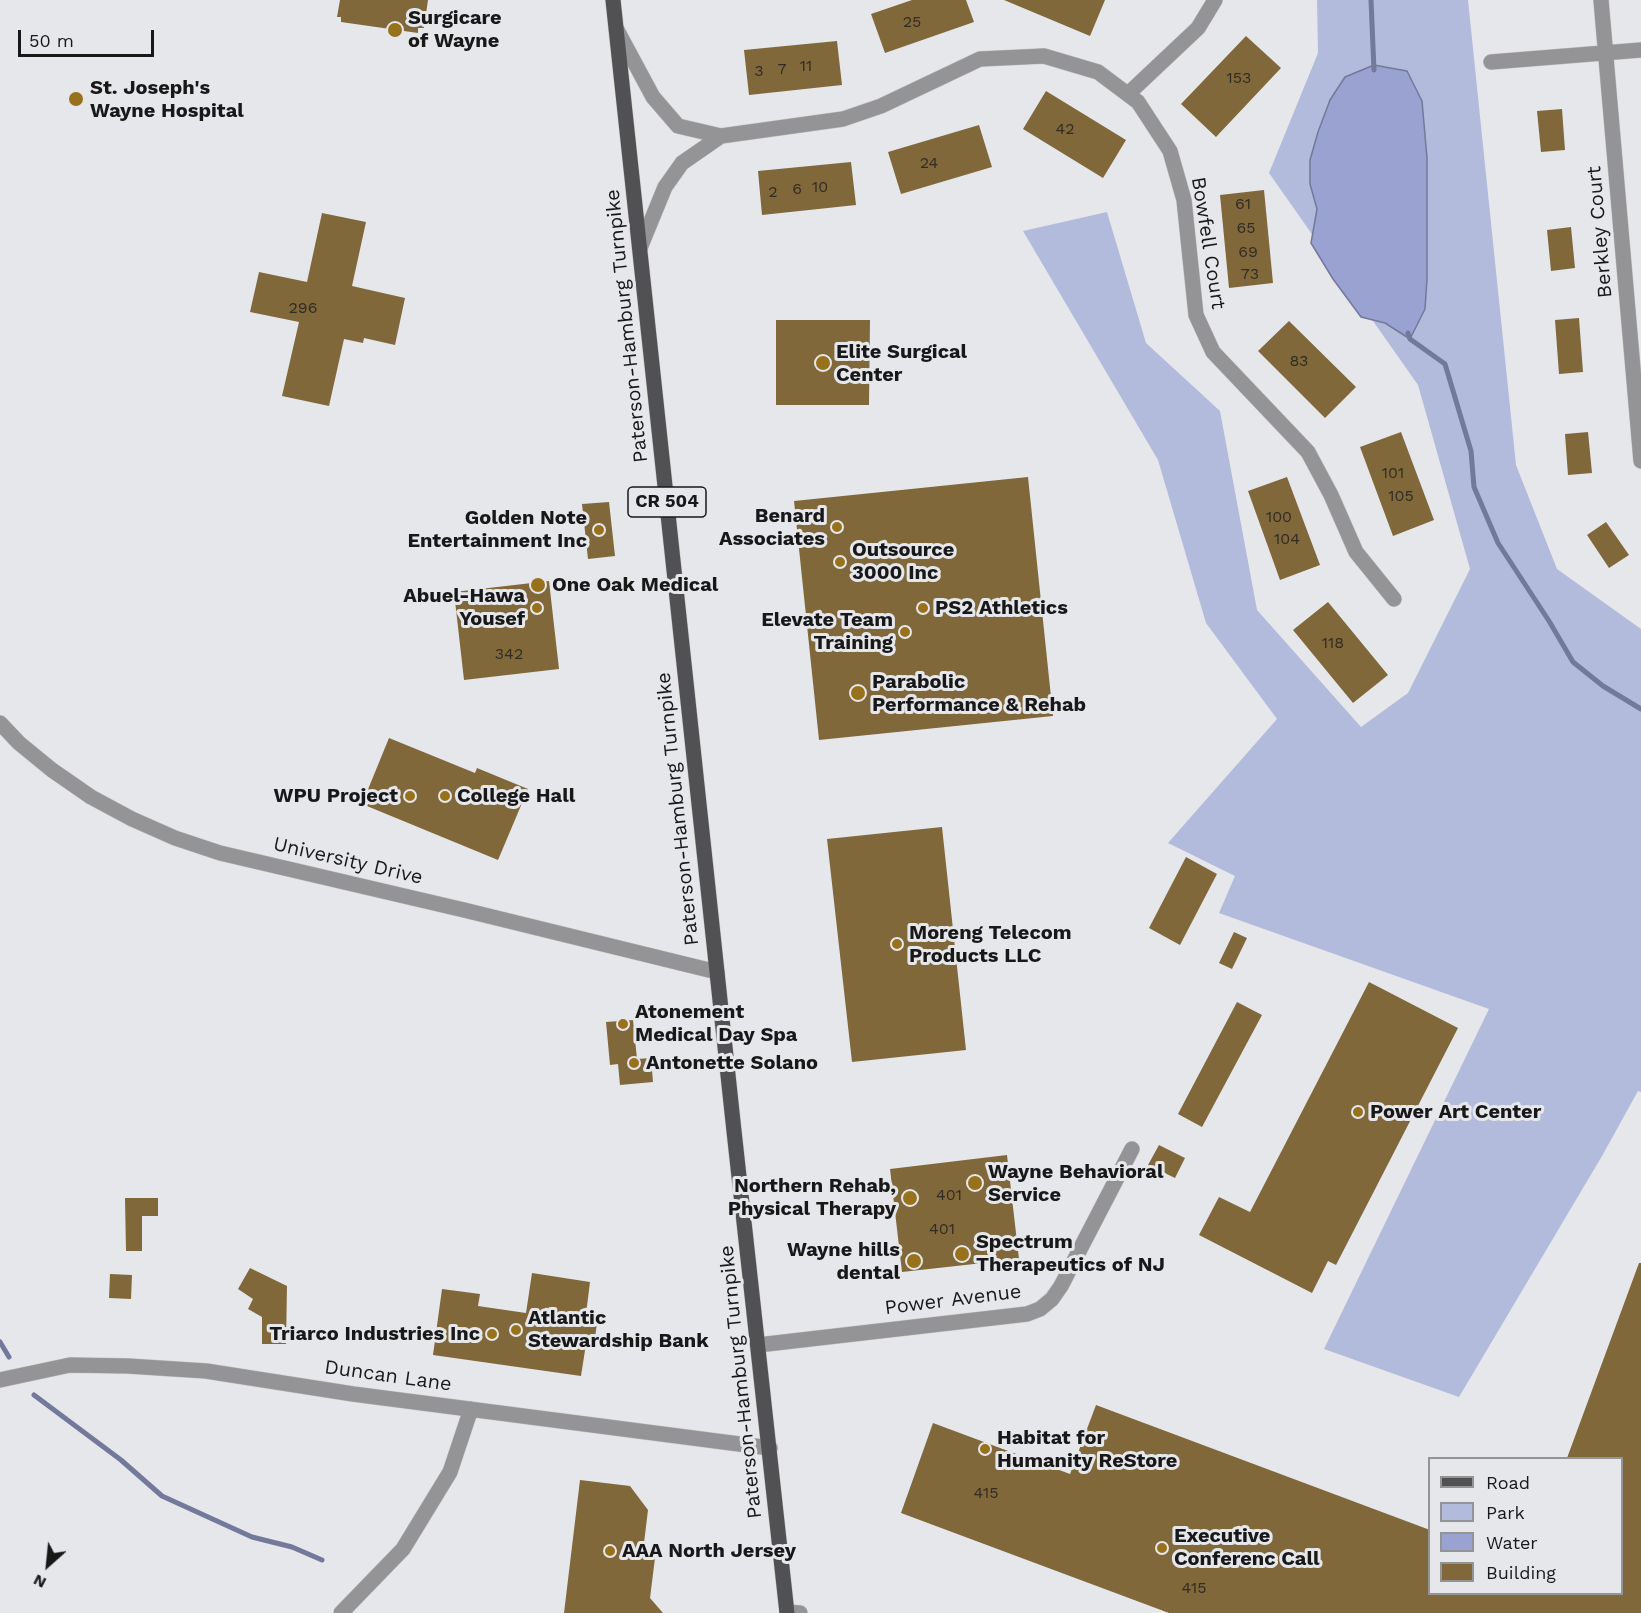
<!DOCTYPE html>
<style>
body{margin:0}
#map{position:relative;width:1641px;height:1613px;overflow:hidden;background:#e6e7eb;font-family:"Work Sans",sans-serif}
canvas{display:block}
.legend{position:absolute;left:1428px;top:1457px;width:195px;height:138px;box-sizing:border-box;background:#e6e7eb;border:2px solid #949497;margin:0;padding:8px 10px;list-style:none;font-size:18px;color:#181819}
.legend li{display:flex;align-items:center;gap:12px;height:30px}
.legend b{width:30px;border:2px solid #949497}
.north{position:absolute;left:18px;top:1535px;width:60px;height:60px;-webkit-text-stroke:4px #e6e7eb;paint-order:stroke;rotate:207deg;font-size:16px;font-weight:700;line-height:24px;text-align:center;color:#181819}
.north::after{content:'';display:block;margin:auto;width:21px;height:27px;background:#181819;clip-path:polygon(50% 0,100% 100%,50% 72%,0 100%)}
.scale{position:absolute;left:18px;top:30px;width:136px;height:27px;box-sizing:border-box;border:3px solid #181819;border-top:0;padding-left:8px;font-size:18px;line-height:21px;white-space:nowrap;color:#181819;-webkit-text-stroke:4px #e6e7eb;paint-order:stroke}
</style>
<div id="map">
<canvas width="1641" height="1613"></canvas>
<ul class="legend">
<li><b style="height:8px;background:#515154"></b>Road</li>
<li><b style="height:16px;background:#b3bbdc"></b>Park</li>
<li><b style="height:16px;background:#99a2d1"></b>Water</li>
<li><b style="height:16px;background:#80683b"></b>Building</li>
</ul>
<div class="north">N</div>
<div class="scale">50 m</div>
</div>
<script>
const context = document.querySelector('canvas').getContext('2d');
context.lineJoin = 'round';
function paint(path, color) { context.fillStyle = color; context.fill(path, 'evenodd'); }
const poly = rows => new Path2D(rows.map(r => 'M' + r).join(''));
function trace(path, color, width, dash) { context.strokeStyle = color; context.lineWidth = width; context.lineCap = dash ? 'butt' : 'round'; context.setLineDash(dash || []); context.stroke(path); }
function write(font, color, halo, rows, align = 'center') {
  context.font = font + ' "Work Sans",sans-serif'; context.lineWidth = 6; context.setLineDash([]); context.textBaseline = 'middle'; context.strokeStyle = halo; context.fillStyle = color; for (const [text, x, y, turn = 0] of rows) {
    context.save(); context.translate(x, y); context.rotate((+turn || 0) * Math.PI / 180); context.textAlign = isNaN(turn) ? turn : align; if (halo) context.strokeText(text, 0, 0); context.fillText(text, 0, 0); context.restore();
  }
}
const green = poly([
 [1317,0,1468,0,1516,465,1557,569,1641,629,1641,1092,1638,1091,1602,1156,1459,1397,1324,1349,1489,1009,1219,913,1235,876,1168,843,1277,719,1206,623,1158,460,1023,231,1107,212,1146,343,1220,411,1257,610,1361,727,1408,693,1470,569,1418,385,1269,173,1318,53]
]);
const water = poly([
 [1374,65,1407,71,1422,101,1427,158,1427,279,1425,309,1410,339,1385,323,1361,317,1333,279,1311,243,1317,209,1310,184,1310,160,1318,132,1330,100,1345,77,1374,65]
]);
const stream = poly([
 [1371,0,1374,70],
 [1408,333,1410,339,1445,364,1471,451,1474,487,1498,543,1549,621,1573,662,1603,686,1641,709],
 [0,1342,9,1357],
 [34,1395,121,1460,162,1496,252,1537,292,1547,322,1560]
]);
const building = poly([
 [340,0,428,0,424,28,418,28,418,33,341,22,341,17,337,17],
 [912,0,966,0,974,22,885,53,871,14],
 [1004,0,1105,0,1090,36],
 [1246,36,1281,68,1216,137,1181,104],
 [837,41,842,85,749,95,744,50],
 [1046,91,1126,140,1103,178,1023,129],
 [1562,109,1565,150,1541,152,1537,111],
 [979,125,992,167,901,194,888,152],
 [851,162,856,205,762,215,758,171],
 [1264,190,1273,283,1229,288,1220,195],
 [322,213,366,222,352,286,405,298,395,345,364,338,363,343,344,339,329,406,282,396,299,322,250,312,259,272,307,282],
 [1571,227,1575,268,1551,271,1547,230],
 [1579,318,1583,372,1559,374,1555,320],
 [776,320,870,320,869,405,776,405],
 [1289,321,1356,387,1325,418,1258,351],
 [1401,432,1434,520,1393,536,1360,447],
 [1588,432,1592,473,1568,475,1565,434],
 [1028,477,1053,716,819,740,794,501],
 [1287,477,1320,565,1280,580,1248,491],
 [609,502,615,556,588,559,582,504],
 [1606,522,1629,555,1609,568,1587,535],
 [549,581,559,669,464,680,454,592],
 [1328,602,1388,675,1353,703,1293,630],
 [389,738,475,773,477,768,528,789,498,860,362,804],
 [942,827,966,1050,852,1062,827,839],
 [1186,857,1217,874,1180,945,1149,928],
 [1234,932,1247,938,1232,969,1219,963],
 [1369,982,1458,1028,1336,1265,1328,1261,1312,1293,1199,1235,1219,1197,1250,1212],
 [1237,1002,1262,1015,1202,1127,1178,1114],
 [633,1020,637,1059,651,1058,653,1082,620,1085,618,1064,610,1065,606,1022],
 [1159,1145,1185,1158,1175,1178,1148,1165],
 [1007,1155,1019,1259,902,1272,890,1169],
 [125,1198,158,1198,158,1216,142,1216,142,1251,126,1251],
 [1639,1263,1641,1263,1641,1613,1169,1613,901,1513,933,1423,1070,1474,1096,1405,1430,1530,1430,1593,1622,1593,1622,1458,1567,1458],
 [250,1268,287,1286,286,1344,262,1344,262,1317,248,1309,253,1299,238,1289],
 [532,1273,590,1282,586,1314,598,1315,594,1346,586,1344,581,1376,433,1355,442,1289,480,1294,478,1306,526,1313],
 [110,1274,132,1275,131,1299,109,1298],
 [580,1480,630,1486,648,1510,644,1543,655,1558,650,1598,663,1613,564,1613]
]);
const minor = poly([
 [1601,0,1641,461],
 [617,30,653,97,678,126,721,136,843,119,881,106,980,59,1044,56,1098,72,1138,102,1170,151,1184,200,1196,315,1213,352,1308,452,1331,495,1356,552,1394,599],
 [1491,62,1641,50],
 [1128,94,1198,28,1215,0],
 [640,248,665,187,682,163,721,136],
 [0,723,19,743,52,770,91,797,132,819,175,838,220,853,464,910,717,972],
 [758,1345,1027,1314,1040,1309,1052,1299,1061,1286,1132,1149],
 [0,1380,70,1365,128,1366,206,1371,353,1394,770,1448],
 [787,1612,800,1613],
 [341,1613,403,1549,450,1472,471,1409]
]);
const major = poly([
 [613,0,734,1131,787,1613]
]);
const markers = [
 [395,30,8,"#98711c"],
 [76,99,8,"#98711c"],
 [823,363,8,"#98711c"],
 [837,527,6,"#98711c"],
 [599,530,6,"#98711c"],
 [840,562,6,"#98711c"],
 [538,585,8,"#98711c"],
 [537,608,6,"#98711c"],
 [923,608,6,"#98711c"],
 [905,632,6,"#98711c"],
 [858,693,8,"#98711c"],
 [410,796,6,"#98711c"],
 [445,796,6,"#98711c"],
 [897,944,6,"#98711c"],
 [623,1024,6,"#98711c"],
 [634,1063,6,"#98711c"],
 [1358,1112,6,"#98711c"],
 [975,1183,8,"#98711c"],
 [910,1198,8,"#98711c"],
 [962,1254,8,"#98711c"],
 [914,1261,8,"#98711c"],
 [516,1330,6,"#98711c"],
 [492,1334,6,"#98711c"],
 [985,1449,6,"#98711c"],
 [1162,1548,6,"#98711c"],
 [610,1551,6,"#98711c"]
];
const numberNames = [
 ["25",912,22],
 ["11",806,66],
 ["7",782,69],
 ["3",759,71],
 ["153",1239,78],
 ["42",1065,129],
 ["24",929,163],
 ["10",820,187],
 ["6",797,189],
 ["2",773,192],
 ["61",1243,204],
 ["65",1246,228],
 ["69",1248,252],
 ["73",1250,274],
 ["296",303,308],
 ["83",1299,361],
 ["101",1393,473],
 ["105",1401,496],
 ["100",1279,517],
 ["104",1287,539],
 ["118",1333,643],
 ["342",509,654],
 ["401",949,1195],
 ["401",942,1229],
 ["415",986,1493],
 ["415",1194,1588]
];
const shields = [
 [667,502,78]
];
const shieldNames = [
 ["CR 504",667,502]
];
const poiNames = [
 ["Surgicare",408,18],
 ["of Wayne",408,41],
 ["St. Joseph's",90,88],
 ["Wayne Hospital",90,111],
 ["Elite Surgical",836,352],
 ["Center",836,375],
 ["Benard",825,516,"right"],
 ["Associates",825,539,"right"],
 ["Golden Note",587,518,"right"],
 ["Entertainment Inc",587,541,"right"],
 ["Outsource",852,550],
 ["3000 Inc",852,573],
 ["One Oak Medical",552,585],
 ["Abuel-Hawa",525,596,"right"],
 ["Yousef",525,619,"right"],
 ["PS2 Athletics",935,608],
 ["Elevate Team",893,620,"right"],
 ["Training",893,643,"right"],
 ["Parabolic",872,682],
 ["Performance & Rehab",872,705],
 ["WPU Project",398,796,"right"],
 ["College Hall",457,796],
 ["Moreng Telecom",909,933],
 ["Products LLC",909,956],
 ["Atonement",635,1012],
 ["Medical Day Spa",635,1035],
 ["Antonette Solano",646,1063],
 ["Power Art Center",1370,1112],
 ["Wayne Behavioral",988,1172],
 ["Service",988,1195],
 ["Northern Rehab,",896,1186,"right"],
 ["Physical Therapy",896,1209,"right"],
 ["Spectrum",976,1242],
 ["Therapeutics of NJ",976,1265],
 ["Wayne hills",900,1250,"right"],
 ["dental",900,1273,"right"],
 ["Atlantic",528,1318],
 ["Stewardship Bank",528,1341],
 ["Triarco Industries Inc",480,1334,"right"],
 ["Habitat for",997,1438],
 ["Humanity ReStore",997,1461],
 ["Executive",1174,1536],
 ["Conferenc Call",1174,1559],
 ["AAA North Jersey",622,1551]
];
const streetNames = [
 ["Berkley Court",1600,232,-95],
 ["Bowfell Court",1208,243,81],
 ["Paterson-Hamburg Turnpike",627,326,-96],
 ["Paterson-Hamburg Turnpike",678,809,-96],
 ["University Drive",348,861,13],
 ["Power Avenue",953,1300,-7],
 ["Duncan Lane",388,1376,8],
 ["Paterson-Hamburg Turnpike",741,1382,-96]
];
paint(green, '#b3bbdc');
paint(water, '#99a2d1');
trace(water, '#72799a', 1.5);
trace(stream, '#72799a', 5);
paint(building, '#80683b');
trace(minor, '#c1c2c5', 16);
trace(major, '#c1c2c5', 16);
trace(minor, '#949496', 15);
trace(major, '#515154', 15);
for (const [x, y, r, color] of markers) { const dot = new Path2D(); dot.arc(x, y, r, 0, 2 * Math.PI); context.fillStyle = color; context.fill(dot); trace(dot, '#e6e7eb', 2); }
write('16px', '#322c22', null, numberNames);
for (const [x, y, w] of shields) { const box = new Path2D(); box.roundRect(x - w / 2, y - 15, w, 30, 4.5); context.fillStyle = '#e6e7eb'; context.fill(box); trace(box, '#181819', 1.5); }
write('bold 18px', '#181819', null, shieldNames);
write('bold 20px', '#181819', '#e6e7eb', poiNames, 'left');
write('20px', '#181819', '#e6e7eb', streetNames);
</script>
